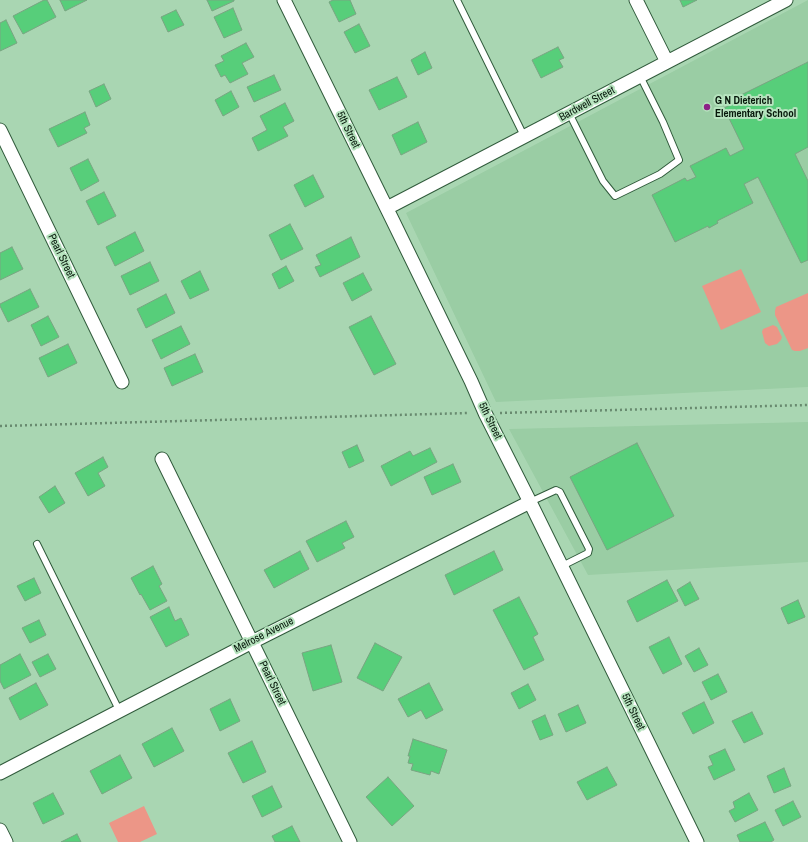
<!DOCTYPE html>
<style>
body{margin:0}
canvas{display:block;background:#a9d6b2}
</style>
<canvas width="808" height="842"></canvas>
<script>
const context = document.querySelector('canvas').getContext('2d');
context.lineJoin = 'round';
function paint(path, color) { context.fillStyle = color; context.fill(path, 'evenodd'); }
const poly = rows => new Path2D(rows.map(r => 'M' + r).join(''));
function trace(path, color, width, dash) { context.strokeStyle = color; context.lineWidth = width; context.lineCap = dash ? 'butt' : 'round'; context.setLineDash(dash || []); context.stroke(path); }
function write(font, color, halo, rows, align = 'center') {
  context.font = font + ' "Archivo Narrow",sans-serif'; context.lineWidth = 4; context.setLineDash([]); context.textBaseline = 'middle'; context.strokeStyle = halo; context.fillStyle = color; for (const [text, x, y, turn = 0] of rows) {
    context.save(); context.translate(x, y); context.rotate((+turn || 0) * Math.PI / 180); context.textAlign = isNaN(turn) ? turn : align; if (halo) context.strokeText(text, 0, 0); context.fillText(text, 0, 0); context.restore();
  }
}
const built = poly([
 [808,0,808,387,496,402,406,213],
 [808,422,808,562,588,575,509,429]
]);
const green = poly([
 [741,269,761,312,721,330,702,286],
 [808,293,808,348,800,351,795,351,792,350,775,315,775,311,776,307],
 [773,325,777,327,782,337,781,340,777,344,769,346,765,343,762,332,763,329],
 [144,806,157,834,140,842,118,842,109,823]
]);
const building = poly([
 [44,0,47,0,56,17,23,34,13,16,44,0],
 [60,0,87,0,65,11,60,0],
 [207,0,234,0,234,1,212,11,207,0],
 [333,0,350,0,356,14,339,22,329,2,333,0],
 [680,0,697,0,683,7,680,0],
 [233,8,242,30,224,38,214,17,233,8],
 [176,10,184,25,168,32,161,17,176,10],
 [6,20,17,43,0,51,0,23,6,20],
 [359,24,370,46,355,53,344,32,359,24],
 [246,43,254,57,242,63,248,74,230,83,225,75,221,77,215,65,224,61,221,56,246,43],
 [558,47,564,58,559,60,563,67,541,78,532,60,558,47],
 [425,52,432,68,418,75,411,60,425,52],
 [808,62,808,147,795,154,808,181,808,260,801,263,758,177,744,184,753,203,717,221,718,223,709,228,708,226,675,242,652,195,685,178,687,181,696,177,690,166,726,148,730,156,744,149,724,108,739,101,737,97,808,62],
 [274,75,281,90,254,102,247,87,274,75],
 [397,77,407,97,379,110,369,90,397,77],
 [104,84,111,99,96,107,89,91,104,84],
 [231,91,239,107,223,116,215,100,231,91],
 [285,103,294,121,283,127,288,136,258,151,252,138,267,130,260,116,285,103],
 [85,112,90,125,84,128,87,133,58,147,49,129,85,112],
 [418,122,427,142,401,155,392,135,418,122],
 [88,159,99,181,81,191,70,168,88,159],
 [313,175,324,197,305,207,294,185,313,175],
 [104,192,116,216,98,225,86,201,104,192],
 [290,224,303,249,281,260,269,235,290,224],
 [135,232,144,251,115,266,106,247,135,232],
 [351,237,360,257,320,277,315,267,321,265,316,255,351,237],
 [12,247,23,269,0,280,0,253,12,247],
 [150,262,159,281,130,295,121,276,150,262],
 [286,266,294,281,279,289,272,274,286,266],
 [200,271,209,290,190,299,181,281,200,271],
 [363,273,372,290,352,301,343,283,363,273],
 [30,289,39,307,8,322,0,306,0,304,30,289],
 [166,294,175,313,146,328,137,309,166,294],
 [48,316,59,337,41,346,31,325,48,316],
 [371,316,396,364,374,375,349,327,371,316],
 [181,326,190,344,161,359,152,340,181,326],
 [68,344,77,363,48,377,39,358,68,344],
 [195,354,203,372,172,386,164,368,195,354],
 [637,443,674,516,607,550,570,477,637,443],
 [357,445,364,461,349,468,342,452,357,445],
 [430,448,437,462,391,486,381,466,410,451,413,456,430,448],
 [103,457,108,467,98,473,105,486,88,496,75,473,103,457],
 [453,464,461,482,432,495,424,477,453,464],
 [55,486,65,503,49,513,39,497,55,486],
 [346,521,354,537,342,543,345,548,317,562,306,541,346,521],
 [300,551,309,569,274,588,264,570,300,551],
 [494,551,503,570,454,595,445,575,494,551],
 [153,566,162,584,159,586,167,601,150,610,141,594,140,595,131,578,153,566],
 [34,578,41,593,25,601,17,586,34,578],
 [667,580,678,601,637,622,627,601,667,580],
 [690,582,699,599,685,606,677,590,690,582],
 [519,597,538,634,533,637,544,660,524,670,493,610,519,597],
 [798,600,805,617,788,624,781,608,798,600],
 [169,607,175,621,181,618,189,635,166,647,150,617,169,607],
 [39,620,46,635,30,643,22,628,39,620],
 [669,637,682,664,663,674,649,647,669,637],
 [375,643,402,657,383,691,357,678,375,643],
 [331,645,342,682,313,691,302,653,331,645],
 [699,648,708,665,694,672,685,656,699,648],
 [20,654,31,675,4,689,0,681,0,665,20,654],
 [48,654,56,669,40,677,32,662,48,654],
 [718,674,727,692,711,700,702,682,718,674],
 [36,683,48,705,20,720,9,698,36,683],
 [429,683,443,710,426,719,421,710,408,717,398,699,429,683],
 [528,684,536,700,519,709,511,693,528,684],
 [230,699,240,721,220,731,210,709,230,699],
 [704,702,714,723,693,734,682,713,704,702],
 [578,705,586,723,566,732,558,714,578,705],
 [752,712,763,734,744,743,732,721,752,712],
 [545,715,553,735,540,740,532,721,545,715],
 [172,728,184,751,154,767,142,744,172,728],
 [413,739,447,750,439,774,431,771,430,775,411,770,413,764,408,763,410,756,408,756,413,739],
 [252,741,266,772,243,783,228,753,252,741],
 [725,749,735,770,714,780,708,767,713,765,709,756,725,749],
 [120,755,132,778,102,794,90,771,120,755],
 [607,767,617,785,587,800,577,782,607,767],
 [784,768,791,786,774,793,767,776,784,768],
 [388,777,414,806,392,826,366,797,388,777],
 [272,786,282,807,262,817,252,796,272,786],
 [53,793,64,814,43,824,33,803,53,793],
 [749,793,758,810,735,822,729,811,735,808,733,802,749,793],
 [793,801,801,817,783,826,775,810,793,801],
 [765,822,774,840,771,842,740,842,737,835,765,822],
 [292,826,300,842,275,842,272,836,292,826],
 [77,834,81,842,61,842,77,834]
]);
const path = poly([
 [500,413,808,405],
 [0,426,469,413]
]);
const lane = poly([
 [457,0,524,136],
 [569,113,603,181,615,196,660,174,679,160,663,122,640,76],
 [530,502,556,490,560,492,589,549,588,553,562,566],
 [37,544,119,710]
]);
const street = poly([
 [284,0,391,217,471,381,485,413,530,502,697,842],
 [636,0,667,62],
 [0,130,122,382],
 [387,208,786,0],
 [162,459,350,842],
 [0,773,252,642,530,502],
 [0,830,6,842]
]);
const markers = [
 [707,107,4,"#8c2186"]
];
const poiNames = [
 ["G N Dieterich",715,101],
 ["Elementary School",715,114]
];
const streetNames = [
 ["Bardwell Street",587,104,-28],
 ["5th Street",348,130,64],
 ["Pearl Street",61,256,64],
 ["5th Street",490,421,64],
 ["Melrose Avenue",264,635,-27],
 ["Pearl Street",272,683,64],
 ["5th Street",633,712,64]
];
paint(built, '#9acda4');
paint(green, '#ec9687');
paint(building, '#57ce7a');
trace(building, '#79a582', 1);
trace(lane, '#315b3c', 8);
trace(street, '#315b3c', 15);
trace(path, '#688a6f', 2.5, [2, 3]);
trace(lane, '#fff', 6);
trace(street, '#fff', 13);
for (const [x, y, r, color] of markers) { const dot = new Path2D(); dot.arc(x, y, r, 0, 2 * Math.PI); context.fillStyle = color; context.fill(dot); trace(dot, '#b6e3be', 1.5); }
write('bold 11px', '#07180b', '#b6e3be', poiNames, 'left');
write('11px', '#07180b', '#b6e3be', streetNames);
</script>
